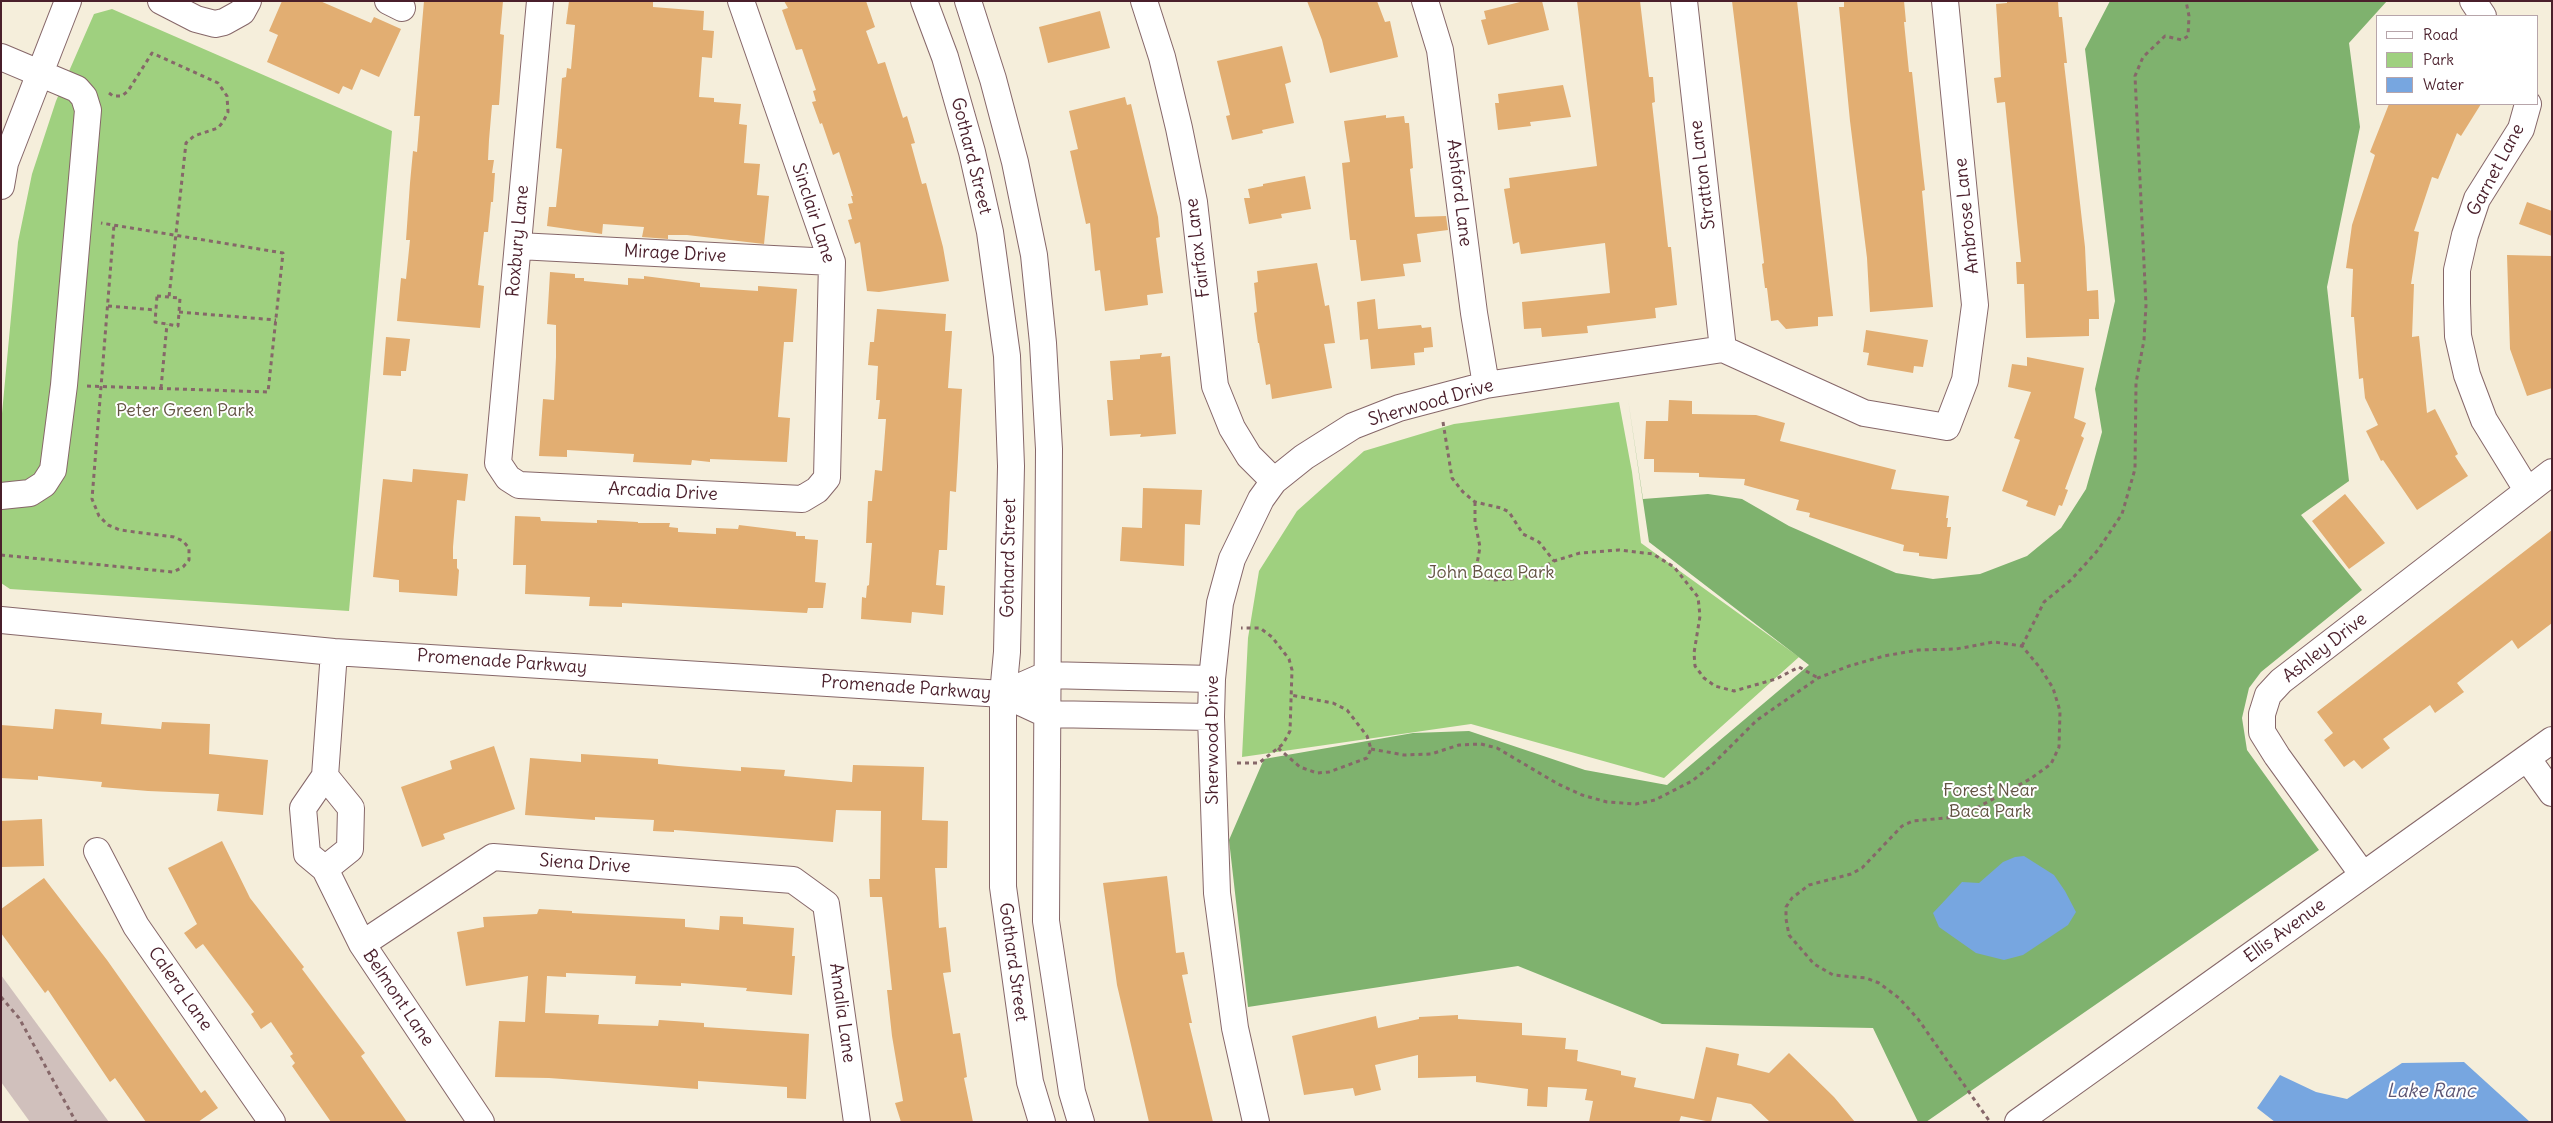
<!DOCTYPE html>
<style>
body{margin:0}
#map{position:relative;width:2553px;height:1123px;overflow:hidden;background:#f5eedb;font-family:Delius,sans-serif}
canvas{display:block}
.frame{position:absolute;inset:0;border:2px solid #4a1f2b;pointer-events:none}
.legend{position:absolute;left:2376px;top:15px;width:162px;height:90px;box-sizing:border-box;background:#fff;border:1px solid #b7a5aa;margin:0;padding:6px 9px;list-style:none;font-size:15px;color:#4a1f2b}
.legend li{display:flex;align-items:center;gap:10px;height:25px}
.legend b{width:25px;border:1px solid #b7a5aa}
</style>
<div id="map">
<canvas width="2553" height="1123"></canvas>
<div class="frame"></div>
<ul class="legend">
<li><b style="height:6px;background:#fff"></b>Road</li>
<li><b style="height:14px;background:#9fd07f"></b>Park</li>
<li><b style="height:14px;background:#77a6e0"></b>Water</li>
</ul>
</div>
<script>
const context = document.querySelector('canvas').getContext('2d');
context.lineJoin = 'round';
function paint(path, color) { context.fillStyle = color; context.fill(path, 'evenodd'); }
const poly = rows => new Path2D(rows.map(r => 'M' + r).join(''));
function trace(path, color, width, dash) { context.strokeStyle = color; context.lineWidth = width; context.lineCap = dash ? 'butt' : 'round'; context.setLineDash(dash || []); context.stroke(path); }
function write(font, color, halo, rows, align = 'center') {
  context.font = font + ' Delius,sans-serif'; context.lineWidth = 4; context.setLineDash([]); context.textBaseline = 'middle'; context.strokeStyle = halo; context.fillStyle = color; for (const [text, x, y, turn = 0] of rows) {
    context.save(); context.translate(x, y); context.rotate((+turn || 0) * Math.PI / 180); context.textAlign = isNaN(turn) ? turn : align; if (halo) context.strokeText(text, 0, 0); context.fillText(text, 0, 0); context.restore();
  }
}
const industrial = poly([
 [1,975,109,1122,30,1122,1,1082]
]);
const green = poly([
 [112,9,392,131,349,611,10,589,1,583,1,424,18,242,32,174,56,101,94,14],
 [1619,402,1632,472,1641,543,1799,657,1664,778,1471,724,1242,757,1248,638,1259,571,1297,511,1364,451,1454,424]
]);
const forest = poly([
 [2110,1,2387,1,2349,43,2360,127,2327,287,2349,481,2301,515,2362,590,2261,672,2249,688,2242,718,2247,750,2319,850,1926,1122,1918,1122,1873,1028,1662,1024,1518,966,1248,1007,1229,840,1264,759,1413,733,1469,731,1585,770,1667,785,1809,665,1649,542,1628,399,1643,499,1708,494,1742,499,1789,526,1896,573,1933,579,1980,574,2027,556,2061,528,2086,489,2102,432,2095,389,2115,301,2085,49]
]);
const water = poly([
 [2024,856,2054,875,2065,891,2076,912,2068,925,2023,955,2004,960,1976,953,1939,927,1933,913,1962,882,1979,883,2003,862,2015,857],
 [2464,1062,2530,1122,2275,1122,2257,1108,2280,1075,2316,1092,2347,1099,2402,1063]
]);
const building = poly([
 [282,1,320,1,371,23,374,17,401,29,379,77,361,69,352,90,343,86,339,94,267,62,278,35,269,31],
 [424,1,503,1,500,34,504,35,499,105,492,105,489,140,488,160,494,160,492,173,495,173,493,202,491,202,488,232,484,232,478,285,484,286,480,328,397,321,401,278,406,279,410,240,406,240,410,183,413,151,417,152,420,116,414,116],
 [569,1,653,1,653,7,704,11,703,30,714,31,712,58,702,57,699,97,714,98,714,102,741,104,739,124,747,125,744,163,760,164,757,195,769,196,764,244,687,235,668,235,668,239,642,237,644,227,603,224,602,234,547,226,549,207,556,207,562,151,562,149,556,148,562,78,566,77,567,68,571,69,575,25,566,24],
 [784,1,866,1,875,27,866,31,878,64,885,62,903,118,907,116,915,143,911,144,922,184,926,183,943,247,949,281,879,292,867,291,860,242,855,244,848,220,852,219,848,204,853,203,851,196,853,196,839,152,833,155,822,123,820,124,812,102,816,101,813,91,816,90,802,49,796,50,782,10,788,8],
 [1307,1,1377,1,1385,22,1390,21,1398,57,1330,73,1322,40],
 [1524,1,1542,1,1549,30,1488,45,1481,20,1486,19,1484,11],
 [1577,1,1640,1,1649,77,1653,77,1655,102,1652,103,1668,247,1671,247,1677,305,1655,308,1656,318,1587,326,1588,333,1542,337,1541,328,1524,329,1522,302,1610,293,1605,243,1521,254,1519,242,1513,244,1504,189,1510,188,1509,178,1597,166],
 [1732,1,1797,1,1833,316,1818,317,1818,326,1786,329,1778,320,1771,321,1767,288,1765,288,1762,264,1764,263],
 [1844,1,1904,1,1906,22,1904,22,1909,72,1912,72,1922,164,1925,190,1922,191,1933,307,1870,312,1867,258,1850,121,1839,7,1844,7],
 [2007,1,2058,1,2059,17,2062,17,2067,63,2064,63,2085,247,2087,291,2098,290,2099,319,2089,319,2089,336,2026,338,2024,284,2017,284,2016,262,2021,262,2005,102,1997,103,1994,78,2001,77,1996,4,2007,3],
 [1100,11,1110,48,1048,63,1039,27],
 [1282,46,1291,82,1285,84,1294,123,1262,130,1263,133,1232,140,1226,116,1230,115,1217,61],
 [1563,85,1571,117,1530,122,1531,126,1498,130,1495,103,1499,103,1498,94],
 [1125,97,1127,105,1131,104,1158,217,1160,237,1156,238,1163,293,1147,295,1148,305,1105,311,1100,270,1095,271,1090,223,1086,224,1070,151,1078,149,1069,111],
 [2389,104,2481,104,2461,136,2457,133,2438,179,2432,177,2414,231,2419,232,2411,284,2414,284,2412,337,2419,336,2427,413,2435,409,2458,454,2455,456,2468,476,2417,510,2383,460,2381,461,2366,431,2378,425,2365,398,2363,378,2359,379,2354,317,2351,317,2353,269,2346,268,2352,225,2375,155,2370,152],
 [1386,115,1386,118,1404,116,1405,123,1409,123,1413,168,1410,169,1415,217,1446,216,1448,230,1417,234,1421,262,1403,264,1405,276,1361,281,1356,240,1350,240,1342,163,1350,162,1344,121],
 [1305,176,1311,209,1281,214,1282,218,1249,224,1244,198,1250,198,1248,189,1263,186,1263,184],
 [2527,202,2552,211,2552,236,2519,224],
 [2507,255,2552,256,2552,388,2527,396,2510,349],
 [1317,263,1325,306,1329,305,1335,343,1324,344,1332,388,1272,399,1270,384,1266,385,1259,343,1258,343,1254,313,1257,312,1254,283,1258,282,1257,271],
 [550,272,575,274,575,278,584,278,584,281,628,285,628,278,644,279,644,276,700,283,700,287,758,291,758,286,797,289,793,342,784,342,778,417,790,418,787,462,710,459,710,462,692,460,691,465,633,462,634,454,567,450,567,457,539,456,543,399,554,400,556,357,556,325,547,324],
 [1375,299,1378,329,1421,325,1422,328,1431,327,1433,347,1424,348,1424,352,1414,353,1415,365,1371,369,1368,339,1360,340,1357,302],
 [877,309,946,314,945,331,952,331,948,388,962,389,956,492,950,491,947,550,939,550,936,585,945,586,943,615,912,612,911,623,861,619,862,597,866,598,867,586,869,585,872,543,866,543,868,501,872,501,875,470,882,471,886,419,878,419,880,400,876,400,878,366,868,365,870,342,874,342],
 [1866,330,1928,340,1923,367,1914,366,1913,373,1867,365,1869,353,1863,352],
 [386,337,410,339,406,371,401,371,401,376,383,375],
 [1162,353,1161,357,1170,356,1176,434,1140,437,1141,434,1110,436,1107,400,1113,400,1110,361,1140,359,1140,355],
 [2027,357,2084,368,2074,418,2086,423,2081,436,2084,438,2065,489,2068,490,2062,506,2059,505,2055,516,2026,506,2028,501,2002,491,2020,440,2014,438,2031,392,2008,387,2012,364,2027,366],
 [1669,400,1692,401,1692,414,1756,415,1785,423,1780,441,1896,470,1891,489,1949,496,1946,518,1948,518,1947,527,1951,527,1947,559,1919,556,1919,553,1903,551,1904,545,1809,517,1810,513,1796,510,1799,500,1744,485,1745,479,1699,477,1699,473,1654,472,1654,459,1644,459,1646,421,1668,421],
 [413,469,468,474,465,501,457,500,453,547,453,559,457,559,457,568,459,570,457,596,399,592,399,580,373,577,383,479,412,482],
 [1143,488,1202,490,1200,525,1185,524,1184,566,1120,561,1122,527,1142,528],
 [2345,494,2385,543,2349,569,2312,521],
 [515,516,540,517,541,521,597,523,597,520,638,522,638,523,670,523,669,527,678,528,678,532,716,534,716,528,738,529,739,525,796,532,796,536,805,536,805,539,818,540,815,582,826,583,823,608,808,608,807,613,622,603,622,607,589,606,590,597,525,594,526,565,513,565],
 [2552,530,2552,623,2518,649,2512,640,2457,683,2464,692,2435,713,2430,705,2383,739,2390,748,2362,769,2354,760,2344,767,2324,740,2333,733,2317,712],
 [55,709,102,713,101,724,161,729,162,722,210,724,209,754,268,760,263,815,217,811,219,794,148,791,101,787,102,782,38,776,38,780,1,778,1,725,53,729],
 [494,746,515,809,443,834,445,839,422,847,401,787,452,769,450,761],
 [581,754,658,759,658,764,678,766,741,771,741,767,785,770,784,776,852,782,853,765,924,767,922,820,948,821,947,868,935,868,939,928,946,927,951,972,943,973,953,1034,960,1033,967,1077,964,1078,973,1122,901,1122,895,1103,903,1101,892,1036,887,990,892,990,882,897,870,897,869,879,880,879,881,811,836,810,833,842,674,830,674,832,653,831,654,820,595,817,595,820,525,815,530,758,581,762],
 [42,819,44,866,1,867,1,821],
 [222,841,250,898,304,967,302,969,365,1053,361,1056,407,1122,331,1122,292,1066,295,1063,290,1056,293,1054,271,1022,261,1029,251,1014,254,1012,203,944,196,949,184,933,197,924,168,868],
 [1167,876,1176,953,1184,952,1188,974,1182,975,1192,1023,1189,1023,1213,1122,1149,1122,1117,985,1103,883],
 [44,878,107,960,201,1093,205,1090,218,1108,198,1122,146,1122,115,1078,110,1082,48,990,45,993,1,933,1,909],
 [539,909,572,911,572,913,685,919,685,927,719,930,720,916,743,917,743,924,794,928,792,956,795,956,792,995,746,991,747,988,681,983,681,986,635,984,636,976,566,973,566,977,547,976,545,1013,599,1015,598,1024,658,1026,659,1020,704,1023,704,1027,809,1034,806,1099,787,1098,787,1087,698,1081,698,1089,549,1078,495,1077,499,1021,525,1022,528,976,466,986,457,932,484,927,483,917,537,914],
 [1458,1015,1458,1019,1522,1023,1522,1035,1566,1038,1565,1049,1578,1050,1577,1061,1621,1071,1621,1075,1636,1078,1634,1087,1694,1099,1706,1047,1739,1054,1737,1065,1769,1073,1789,1053,1834,1097,1855,1122,1770,1122,1751,1104,1717,1097,1711,1122,1681,1116,1679,1122,1589,1122,1593,1101,1585,1100,1587,1089,1548,1087,1547,1107,1527,1106,1528,1089,1476,1082,1476,1076,1418,1078,1418,1055,1375,1065,1381,1090,1355,1096,1353,1088,1304,1095,1292,1036,1376,1016,1378,1028,1419,1019,1419,1017]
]);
const path = poly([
 [109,93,113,96,122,96,128,91,152,53,218,83,227,96,228,112,223,122,218,128,194,136,186,143,169,297],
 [157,296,180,298,178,326,155,322,157,296],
 [108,306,156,310],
 [179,312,276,320],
 [87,386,268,392,283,253,101,223],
 [161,388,167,324],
 [1443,422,1452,478,1463,492,1475,502,1501,508,1509,512,1523,534,1539,542,1554,561],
 [1475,502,1475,522,1480,547,1477,564,1485,578,1494,580,1525,578,1554,561,1580,553,1619,550,1653,554,1674,567,1698,597,1700,616,1694,653,1695,666,1704,678,1715,686,1734,691,1776,679,1799,667,1818,678],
 [1,555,173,572,183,567,189,560,189,548,183,541,174,537,120,530,108,525,99,516,92,499,114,225],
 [2022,646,2044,602,2071,580,2098,550,2122,514,2135,469,2136,383,2144,340,2146,305,2135,76,2143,57,2165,36,2182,40,2188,36,2189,16,2186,1],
 [1278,748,1300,767,1317,773,1329,772,1367,758,1371,749,1367,736,1347,710,1333,703,1291,695],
 [1371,749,1404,755,1431,754,1459,745,1481,744,1497,748,1558,784,1582,795,1607,802,1636,804,1655,800,1692,781,1711,766,1757,720,1818,678,1849,666,1884,656,1918,650,1956,649,1994,642,2022,646,2041,669,2053,688,2060,711,2059,747,2051,764,2030,779,1969,812,1956,817,1913,821,1902,826,1862,868,1851,874,1809,885,1792,898,1786,907,1786,919,1789,935,1814,964,1833,975,1866,978,1879,983,1899,998,1918,1019,1990,1122],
 [1237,763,1259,763,1283,744,1290,731,1292,670,1289,659,1272,637,1260,628,1241,628],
 [1,997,19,1018,76,1122]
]);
const minor = poly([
 [161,1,196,19,215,24,224,22,242,12,248,1],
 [388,1,402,8],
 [540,1,498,463,508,478,519,485,802,499,817,490,827,478,832,262,741,1],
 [924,1,945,57,972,152,990,232,1007,356,1011,466,1007,652,1003,694,1003,887,1030,1082,1042,1122],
 [968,1,993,79,1015,162,1034,255,1043,343,1049,449,1046,921,1072,1092,1081,1122],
 [1144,1,1162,57,1179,128,1194,202,1215,386,1232,428,1249,456,1274,481],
 [1425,1,1440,50,1474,313,1486,385],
 [1684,1,1723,349],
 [2473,1,2483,16],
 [1,57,77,89,84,97,88,110,64,385,53,470,44,484,30,493,1,496],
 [1,186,5,163,68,1],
 [518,246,832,262],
 [2527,490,2484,420,2467,375,2458,336,2457,303,2457,270,2465,235,2477,199,2521,129,2528,104],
 [1,620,334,652,1003,694,1046,714,1211,717],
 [334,652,325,776,303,808,307,854,325,869,362,944,481,1122],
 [1003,694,1046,675,1212,679],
 [2527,758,2552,793],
 [97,851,136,926,272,1122],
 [325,869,350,849,351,808,325,776],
 [2363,875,2277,756,2262,732,2262,714,2268,695,2281,681,2552,472],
 [362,944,493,857,793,880,826,904,857,1122],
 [1256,1122,1235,1028,1217,893,1211,717,1212,679,1220,603,1232,559,1261,499,1274,481,1304,457,1353,426,1399,408,1486,385,1723,349,1864,413,1947,427,1965,380,1975,305,1945,1],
 [2018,1122,2552,740]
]);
const streetNames = [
 ["Gothard Street",971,156,76],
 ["Garnet Lane",2496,170,-62],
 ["Stratton Lane",1703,175,-97],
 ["Ashford Lane",1459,193,83],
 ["Sinclair Lane",813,213,72],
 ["Ambrose Lane",1967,216,-96],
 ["Roxbury Lane",518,241,-85],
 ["Fairfax Lane",1198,248,-97],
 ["Mirage Drive",675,254,3],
 ["Sherwood Drive",1431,403,-16],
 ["Arcadia Drive",663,492,3],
 ["Gothard Street",1009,558,-89],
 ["Ashley Drive",2325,648,-38],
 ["Promenade Parkway",502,662,4],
 ["Promenade Parkway",906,688,4],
 ["Sherwood Drive",1213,740,-90],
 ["Siena Drive",585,864,4],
 ["Ellis Avenue",2285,931,-36],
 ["Gothard Street",1013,962,82],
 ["Calera Lane",180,989,55],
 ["Belmont Lane",398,998,56],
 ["Amalia Lane",842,1013,82]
];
const parkNames = [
 ["Peter Green Park",185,411],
 ["John Baca Park",1491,573],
 ["Forest Near",1990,791],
 ["Baca Park",1990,812]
];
const waterNames = [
 ["Lake Ranc",2431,1092]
];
paint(industrial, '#d0c0bc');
paint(green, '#9fd07f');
paint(forest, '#7fb26e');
paint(water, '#77a6e0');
paint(building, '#e2ae72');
trace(minor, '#866769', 28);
trace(path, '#866769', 3, [4, 4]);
trace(minor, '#fff', 26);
write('18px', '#4a1f2b', '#fff', streetNames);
write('18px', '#645444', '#fff', parkNames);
write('italic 19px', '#5c5573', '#fff', waterNames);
</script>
